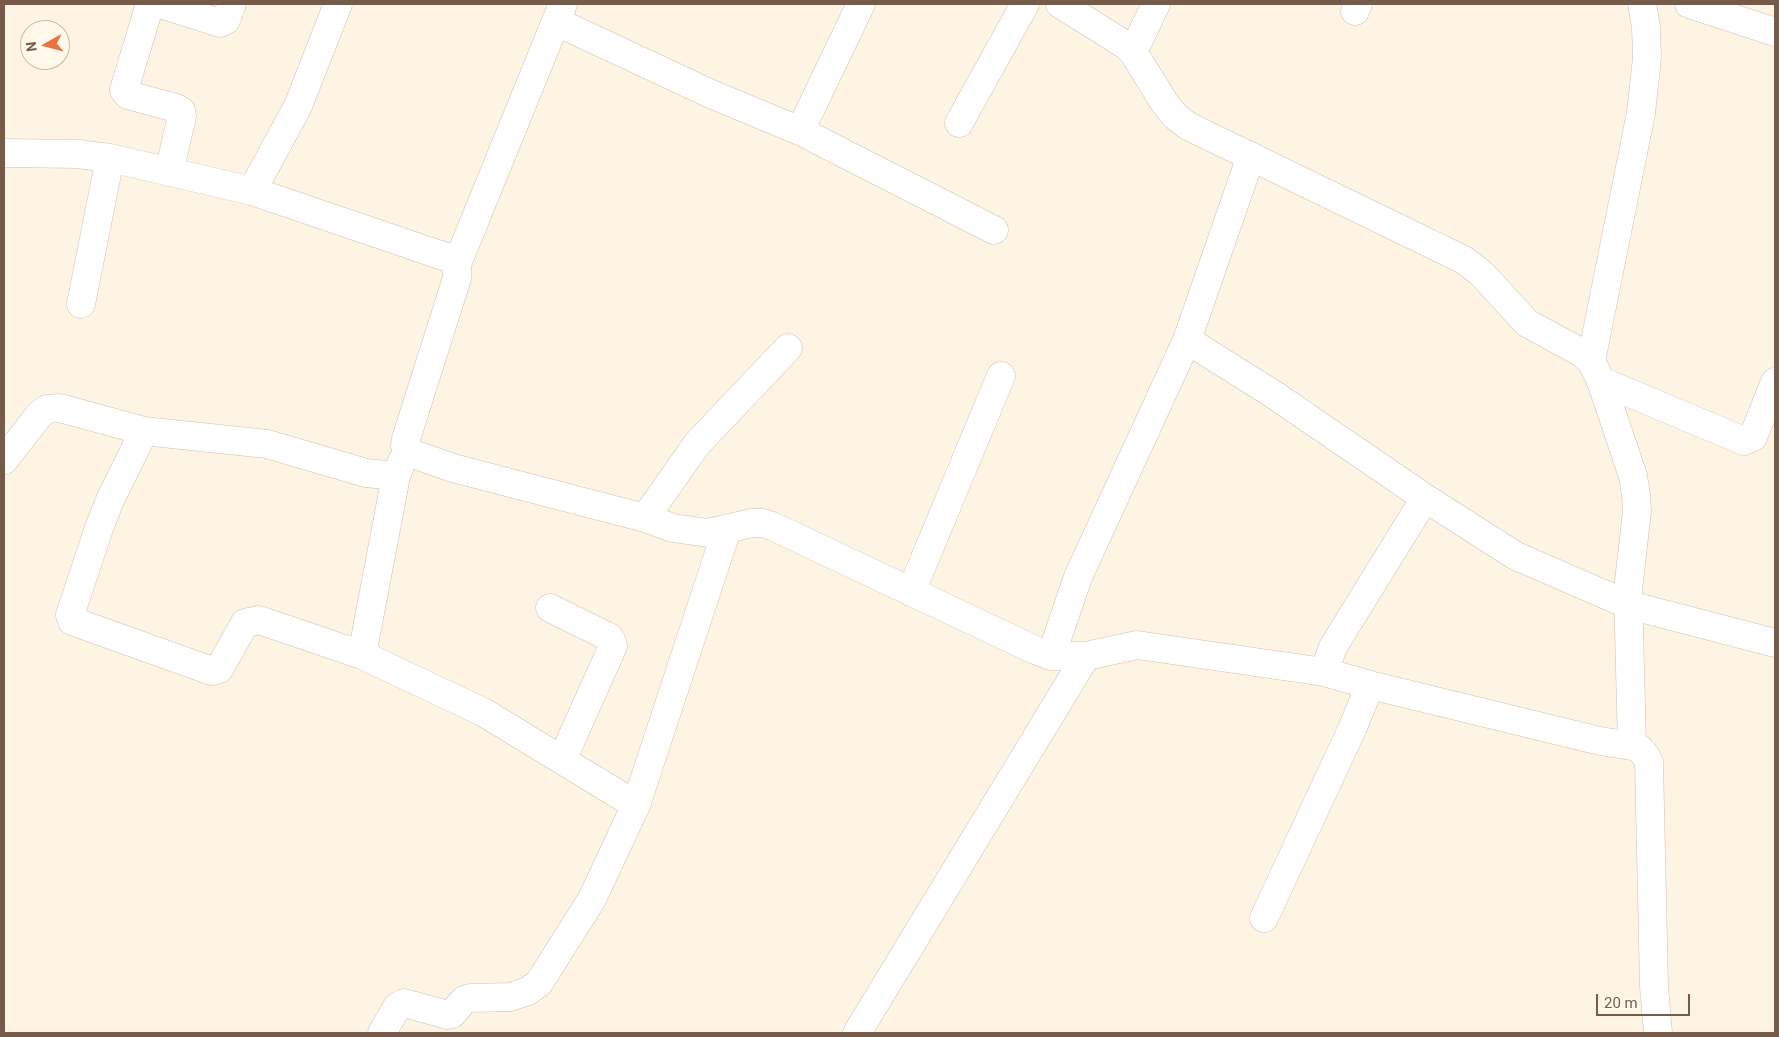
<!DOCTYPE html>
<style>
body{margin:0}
#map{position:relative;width:1779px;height:1037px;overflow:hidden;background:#fdf4e4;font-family:Roboto,sans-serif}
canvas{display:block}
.frame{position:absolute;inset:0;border:5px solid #775b48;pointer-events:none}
.north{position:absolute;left:20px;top:20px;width:50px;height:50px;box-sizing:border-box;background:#fff8eb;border:1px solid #c9b9aa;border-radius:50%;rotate:263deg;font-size:14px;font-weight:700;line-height:20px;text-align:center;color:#775b48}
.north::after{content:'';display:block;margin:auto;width:18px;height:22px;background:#ed7043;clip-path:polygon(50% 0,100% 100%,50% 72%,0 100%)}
.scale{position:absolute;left:1596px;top:994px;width:94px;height:22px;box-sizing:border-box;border:2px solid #775b48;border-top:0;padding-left:6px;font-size:15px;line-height:18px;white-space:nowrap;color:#775b48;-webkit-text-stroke:4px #fff8eb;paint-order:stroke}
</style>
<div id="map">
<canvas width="1779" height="1037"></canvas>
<div class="frame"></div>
<div class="north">N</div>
<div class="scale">20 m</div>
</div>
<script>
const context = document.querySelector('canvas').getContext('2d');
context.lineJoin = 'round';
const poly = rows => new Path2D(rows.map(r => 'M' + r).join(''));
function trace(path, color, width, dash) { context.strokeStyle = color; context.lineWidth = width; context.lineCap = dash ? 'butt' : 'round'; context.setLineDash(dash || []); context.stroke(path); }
const street = poly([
 [150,4,124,90,128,95,176,108,181,111,182,116,169,172],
 [160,4,220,23,226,20,232,4],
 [861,4,800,131,994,230],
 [1060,4,1127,46,1133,52,1164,102,1175,116,1188,126,1464,260,1481,273,1527,323,1582,353,1591,361,1601,381,1633,476,1636,495,1637,511,1628,590,1632,746],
 [1689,4,1775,32],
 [1355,11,1358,4],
 [557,22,711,94,800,131],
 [1133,52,1156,4],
 [959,123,1025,4],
 [4,153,78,154,110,158,252,191,452,259,457,264,457,278,406,439,405,446,407,450,413,454,453,468,645,518,673,528,708,533,752,523,762,523,772,526,1035,650,1051,656,1086,656,1137,645,1324,672,1370,685,1600,741,1632,746,1640,749,1645,755,1649,762,1654,986,1658,1033],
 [252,191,298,106,338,4],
 [457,264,563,4],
 [81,304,110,158],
 [1187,340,1273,394,1425,498,1516,556,1629,605,1775,643],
 [1591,361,1641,113,1647,58,1646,27,1642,4],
 [1601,381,1744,441,1753,437,1775,382],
 [144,431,110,500,99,528,70,615,72,621,212,671,219,669,245,623,259,620,362,655,483,712,636,805],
 [4,460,40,414,47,409,60,408,144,431,267,444,366,473,396,476],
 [645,518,697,444,788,348],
 [911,592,1001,376],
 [550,608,609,637,611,640,613,646,562,760],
 [362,655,396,476,402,461],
 [1051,656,1078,577,1187,340,1251,156],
 [1324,672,1333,647,1425,498],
 [1264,918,1353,727,1370,685],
 [382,1033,397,1007,404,1003,448,1015,452,1014,464,1000,471,998,510,997,528,991,539,983,592,899,636,805,727,529],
 [857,1033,1086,656]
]);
trace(street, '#d1bfac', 29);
trace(street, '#fff', 28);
</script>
